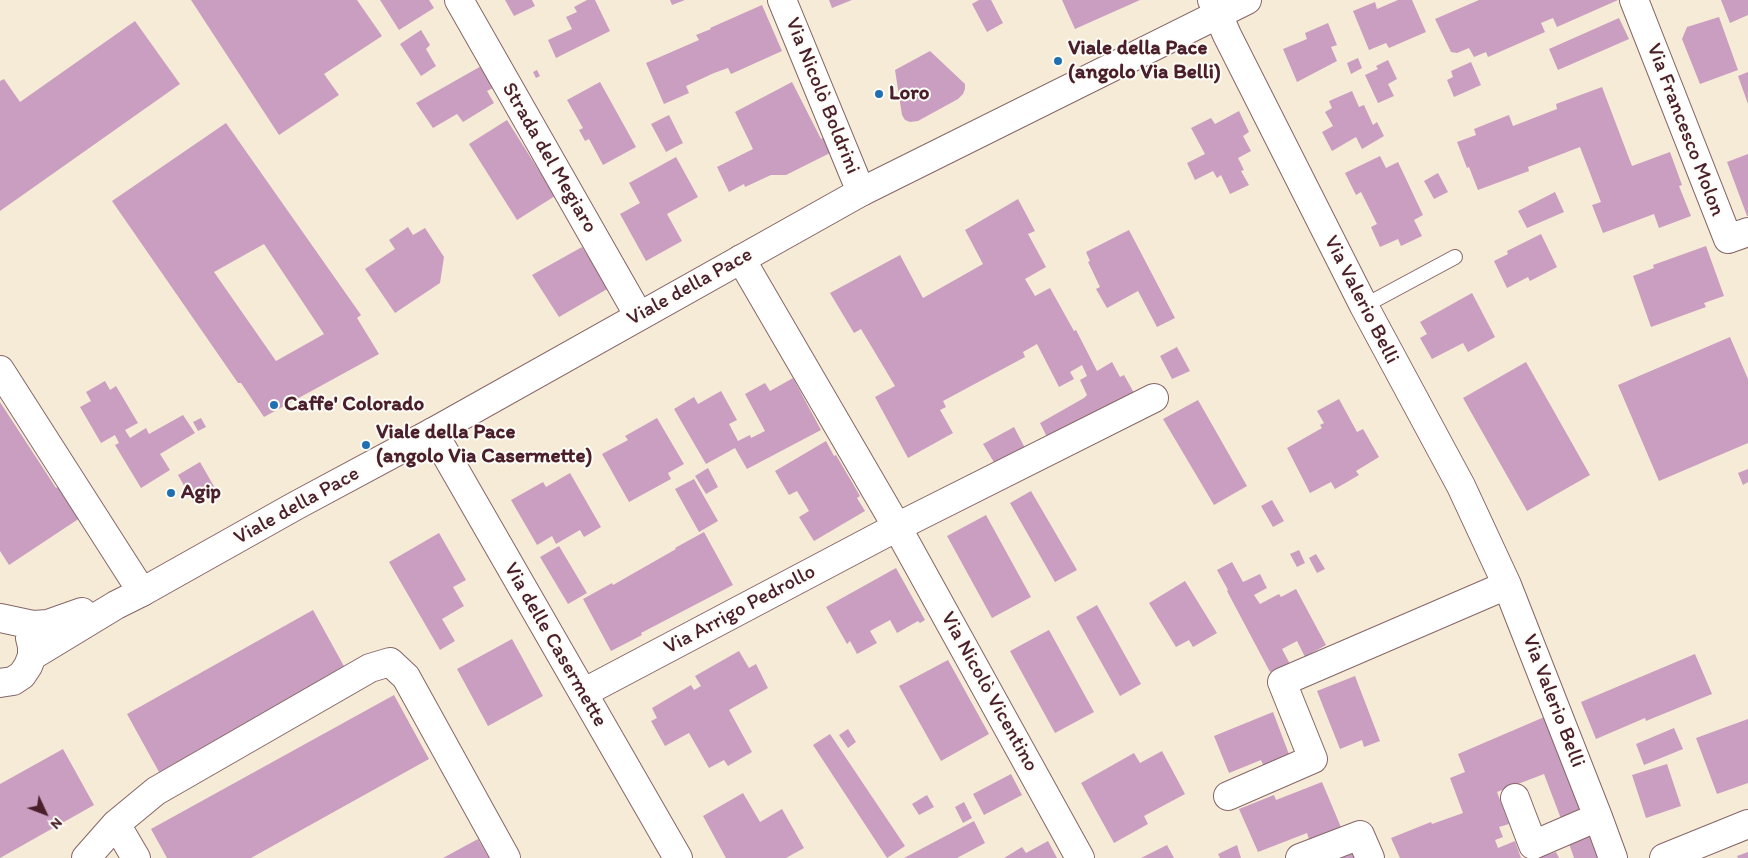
<!DOCTYPE html>
<meta charset="utf-8">
<style>
body{margin:0}
#map{position:relative;width:1748px;height:858px;overflow:hidden;background:#f6ebd7;font-family:Itim,sans-serif}
canvas{display:block}
.north{position:absolute;left:20px;top:788px;width:50px;height:50px;-webkit-text-stroke:4px #fdfcf7;paint-order:stroke;rotate:133deg;font-size:14px;font-weight:700;line-height:20px;text-align:center;color:#4a1f2b}
.north::after{content:'';display:block;margin:auto;width:18px;height:22px;background:#4a1f2b;clip-path:polygon(50% 0,100% 100%,50% 72%,0 100%)}
</style>
<div id="map">
<canvas width="1748" height="858"></canvas>
<div class="north">N</div>
</div>
<script>
const context = document.querySelector('canvas').getContext('2d');
context.lineJoin = 'round';
function paint(path, color) { context.fillStyle = color; context.fill(path, 'evenodd'); }
const poly = rows => new Path2D(rows.map(r => 'M' + r).join(''));
function trace(path, color, width, dash) { context.strokeStyle = color; context.lineWidth = width; context.lineCap = dash ? 'butt' : 'round'; context.setLineDash(dash || []); context.stroke(path); }
function write(font, color, halo, rows, align = 'center') {
  context.font = font + ' Itim,sans-serif'; context.lineWidth = 4; context.setLineDash([]); context.textBaseline = 'middle'; context.strokeStyle = halo; context.fillStyle = color; for (const [text, x, y, turn = 0] of rows) {
    context.save(); context.translate(x, y); context.rotate((+turn || 0) * Math.PI / 180); context.textAlign = isNaN(turn) ? turn : align; if (halo) context.strokeText(text, 0, 0); context.fillText(text, 0, 0); context.restore();
  }
}
const building = poly([
 [191,0,357,0,382,36,324,74,339,95,279,135],
 [380,0,429,0,434,8,399,30],
 [505,0,532,0,535,6,514,16],
 [587,0,595,0,610,31,556,58,548,40,572,29,566,17,577,12,574,7],
 [670,0,685,0,672,5],
 [829,0,852,0,832,8],
 [979,0,991,0,1003,23,987,32,972,4],
 [1062,0,1140,0,1075,29],
 [1398,0,1412,0,1426,32,1389,48,1386,43,1369,50,1353,11,1375,2,1377,9],
 [1479,0,1618,0,1557,27,1553,18,1541,23,1545,32,1488,57,1486,52,1474,57,1469,48,1457,53,1451,52,1435,19],
 [1721,0,1748,0,1748,15,1730,23],
 [762,5,782,51,731,74,728,68,714,73,686,86,689,93,664,104,646,63,699,40,696,35,711,29,710,28],
 [1719,17,1738,70,1700,84,1682,39,1687,27],
 [1619,18,1629,39,1558,70,1549,49],
 [135,21,180,84,0,211,0,81,4,79,20,102],
 [1328,23,1337,45,1331,47,1337,61,1297,82,1283,49,1307,39,1305,33],
 [421,30,430,45,426,49,436,66,421,76,400,44],
 [930,51,965,84,965,89,963,94,958,99,918,121,910,122,905,120,902,115,895,70],
 [1358,58,1362,68,1351,74,1347,63],
 [1388,60,1397,79,1388,84,1394,96,1378,103,1365,75,1378,69,1376,66],
 [1471,62,1481,85,1454,97,1447,80,1453,77,1451,71],
 [483,65,497,86,487,91,494,103,463,122,457,114,433,128,416,103],
 [537,70,540,76,536,78,533,72],
 [1748,72,1748,104,1738,76],
 [600,82,636,147,603,165,589,139,585,141,579,130,583,128,567,100],
 [792,82,821,139,830,134,838,149,786,175,771,175,745,187,744,184,729,192,717,167,753,149,735,112],
 [1602,87,1632,166,1670,152,1682,185,1679,186,1691,216,1659,228,1654,214,1603,233,1592,205,1601,202,1580,147,1528,167,1529,171,1478,190,1469,167,1467,168,1457,142,1476,135,1474,129,1509,115,1513,126,1557,109,1556,104],
 [1352,91,1359,107,1364,105,1373,125,1377,122,1384,136,1362,149,1356,137,1332,151,1322,132,1333,126,1325,112,1332,108,1329,101],
 [1239,111,1249,132,1243,136,1251,151,1238,158,1244,170,1241,171,1249,185,1230,194,1221,175,1217,178,1213,171,1195,180,1187,163,1205,154,1191,128,1211,118,1215,124],
 [669,115,683,143,666,152,651,124],
 [507,120,555,196,517,220,469,144],
 [226,123,361,315,357,318,379,354,264,417,241,383,238,383,112,201],
 [264,244,324,334,276,361,214,272],
 [1748,154,1748,216,1747,216,1727,162],
 [1380,156,1386,168,1398,162,1423,215,1414,220,1422,236,1401,246,1398,239,1380,247,1371,227,1377,224,1361,192,1356,195,1345,173],
 [676,157,698,197,667,214,682,241,646,261,620,214,640,203,629,183],
 [1438,173,1448,192,1434,199,1424,181],
 [1555,192,1564,212,1527,228,1518,211],
 [1018,199,1035,231,1028,234,1046,267,1025,279,1035,296,1050,288,1074,331,1076,330,1097,371,1112,362,1120,377,1124,375,1138,400,1050,443,1040,423,1084,398,1087,395,1080,380,1087,376,1082,365,1070,372,1074,379,1059,387,1037,344,1023,352,1025,357,943,401,946,407,940,410,953,433,908,458,875,397,895,386,861,329,854,333,830,293,900,255,923,298,983,264,965,230],
 [408,227,413,235,425,228,444,257,440,283,395,313,365,269,395,249,389,240],
 [1129,230,1175,318,1157,327,1138,291,1107,308,1096,289,1100,287,1088,262,1090,261,1086,252],
 [1541,234,1557,267,1530,281,1528,277,1507,288,1494,261,1508,254,1507,251],
 [1706,246,1724,296,1704,303,1706,307,1651,327,1633,276,1654,268,1653,265],
 [582,247,609,288,559,317,532,275],
 [1472,293,1495,337,1468,352,1463,343,1432,359,1420,338,1427,334,1420,322],
 [1730,337,1748,379,1748,443,1659,481,1618,385],
 [1177,347,1190,371,1172,379,1160,356],
 [1526,362,1590,475,1527,511,1463,398],
 [793,378,821,430,747,469,735,448,706,464,674,409,694,397,698,404,721,391,737,420,729,424,738,441,750,435,751,438,765,431,745,394,765,383,770,391],
 [105,381,110,390,116,386,138,423,125,430,130,438,146,428,149,434,183,415,195,433,160,454,170,470,141,488,115,445,119,443,115,435,101,443,80,407,91,401,86,392],
 [1339,399,1357,432,1363,429,1379,457,1356,471,1359,475,1335,489,1331,482,1310,493,1287,448,1322,428,1320,425,1324,423,1317,411],
 [1198,400,1247,486,1214,505,1163,419],
 [0,402,56,488,66,482,86,514,9,565,0,551],
 [201,418,206,427,198,431,193,422],
 [657,418,684,464,668,473,671,479,629,502,602,454,628,440,625,436],
 [1014,427,1025,448,995,464,983,444],
 [826,441,834,456,836,455,860,496,857,498,865,511,814,541,799,517,809,511,797,491,789,495,775,471],
 [200,462,216,490,194,503,178,475],
 [708,468,718,487,706,494,695,476],
 [1748,469,1748,482,1743,485,1738,473],
 [570,473,601,527,584,537,580,530,556,544,552,536,537,545,511,500,543,482,546,487],
 [694,479,718,521,699,532,675,489],
 [1031,491,1077,570,1055,582,1010,503],
 [1272,500,1284,521,1273,527,1261,506],
 [986,515,1031,597,992,618,947,536],
 [704,532,733,585,641,633,642,635,611,651,583,599,612,583,613,585,676,549,675,548],
 [439,533,466,580,453,587,464,606,442,619,455,641,440,650,389,562],
 [559,546,587,593,568,604,540,557],
 [1299,550,1305,563,1297,567,1290,554],
 [1316,554,1325,569,1317,573,1309,558],
 [1232,562,1243,582,1260,574,1267,588,1254,595,1260,604,1279,594,1281,597,1296,589,1326,645,1305,657,1297,641,1282,649,1290,664,1270,672,1227,591,1228,590,1217,570],
 [896,568,925,620,920,623,918,621,897,633,890,620,870,631,877,643,857,654,850,641,847,644,826,607],
 [1185,581,1217,633,1193,647,1189,640,1176,647,1149,603],
 [1097,605,1141,684,1120,696,1076,617],
 [313,610,345,668,159,772,127,714],
 [1049,630,1094,712,1055,733,1010,651],
 [512,639,543,696,488,726,457,669],
 [739,651,749,668,756,664,768,688,729,710,752,752,728,766,724,760,709,768,689,733,665,746,651,721,657,718,652,708,691,685,694,690,701,686,695,676],
 [1695,654,1712,694,1646,721,1645,718,1596,739,1581,702],
 [948,660,989,734,941,761,899,686],
 [1355,676,1380,741,1364,747,1362,740,1340,749,1317,691],
 [394,695,429,759,251,858,167,858,151,829],
 [1273,712,1290,757,1264,767,1261,760,1229,773,1214,736],
 [1556,712,1593,812,1563,824,1544,774,1497,792,1509,824,1499,827,1503,837,1495,840,1498,848,1515,841,1521,858,1400,858,1391,838,1431,822,1432,824,1463,813,1450,778,1465,772,1458,754],
 [1748,719,1748,783,1717,794,1696,738],
 [1674,728,1683,749,1644,765,1636,744],
 [848,729,856,742,848,748,839,735],
 [830,734,905,846,887,858,813,745],
 [63,749,94,805,0,858,0,784],
 [1162,751,1185,794,1144,816,1148,824,1114,843,1081,783,1134,753,1140,763],
 [1667,764,1681,806,1646,818,1632,775],
 [1011,774,1022,795,984,815,973,794],
 [1322,782,1343,832,1311,846,1307,833,1258,852,1239,809,1274,795,1276,800],
 [743,793,760,822,782,809,804,848,786,858,726,858,703,816],
 [927,795,934,807,919,815,912,804],
 [964,802,972,818,963,823,955,807],
 [974,821,985,843,957,858,904,858],
 [1600,826,1605,858,1574,858,1567,838],
 [478,839,489,858,443,858],
 [1048,841,1057,858,1004,858,1022,847,1026,853],
 [1167,845,1174,858,1141,858],
 [1237,845,1241,858,1220,858,1218,854],
 [1349,847,1354,858,1322,858],
 [1556,852,1559,858,1533,858,1544,854,1544,856],
 [1748,852,1748,858,1738,858,1737,856]
]);
const lane = poly([
 [1364,306,1455,257]
]);
const street = poly([
 [459,0,639,316],
 [782,0,861,192],
 [1212,0,1227,35,1364,306,1461,486,1507,585,1598,817,1613,858],
 [1634,0,1728,239,1748,232],
 [741,259,897,527,1080,858],
 [0,370,142,592],
 [433,432,678,858],
 [583,693,897,527,1154,398],
 [1228,796,1313,759,1282,682,1507,585],
 [1515,798,1533,845,1598,817],
 [116,824,136,858],
 [86,858,116,824,156,791,370,668,390,662,406,677,506,858],
 [1300,858,1360,835,1370,858],
 [1664,858,1748,824]
]);
const secondary = poly([
 [0,618,33,625,48,624,82,612],
 [32,656,116,605,142,592,297,505,433,432,861,192,1247,0],
 [0,683,13,681,22,675,28,666,32,656,32,646,30,638]
]);
const markers = [
 [1058,61,5,"#1f6fb2"],
 [879,94,5,"#1f6fb2"],
 [274,405,5,"#1f6fb2"],
 [366,445,5,"#1f6fb2"],
 [171,493,5,"#1f6fb2"]
];
const poiNames = [
 ["Viale della Pace",1068,49],
 ["(angolo Via Belli)",1068,73],
 ["Loro",889,94],
 ["Caffe' Colorado",284,405],
 ["Viale della Pace",376,433],
 ["(angolo Via Casermette)",376,457],
 ["Agip",181,493]
];
const streetNames = [
 ["Via Nicolò Boldrini",822,96,68],
 ["Via Francesco Molon",1685,130,69],
 ["Strada del Megiaro",549,158,60],
 ["Viale della Pace",690,287,-29],
 ["Via Valerio Belli",1361,300,63],
 ["Viale della Pace",297,506,-29],
 ["Via Arrigo Pedrollo",740,610,-28],
 ["Via delle Casermette",555,645,60],
 ["Via Nicolò Vicentino",989,692,61],
 ["Via Valerio Belli",1553,701,69]
];
paint(building, '#ca9ec1');
trace(lane, '#866667', 16);
trace(street, '#866667', 30);
trace(secondary, '#866667', 30);
trace(lane, '#fff', 14);
trace(street, '#fff', 28);
trace(secondary, '#fff', 28);
for (const [x, y, r, color] of markers) { const dot = new Path2D(); dot.arc(x, y, r, 0, 2 * Math.PI); context.fillStyle = color; context.fill(dot); trace(dot, '#fdfcf7', 2); }
write('bold 21px', '#4a1f2b', '#fdfcf7', poiNames, 'left');
write('21px', '#4a1f2b', '#fdfcf7', streetNames);
</script>
